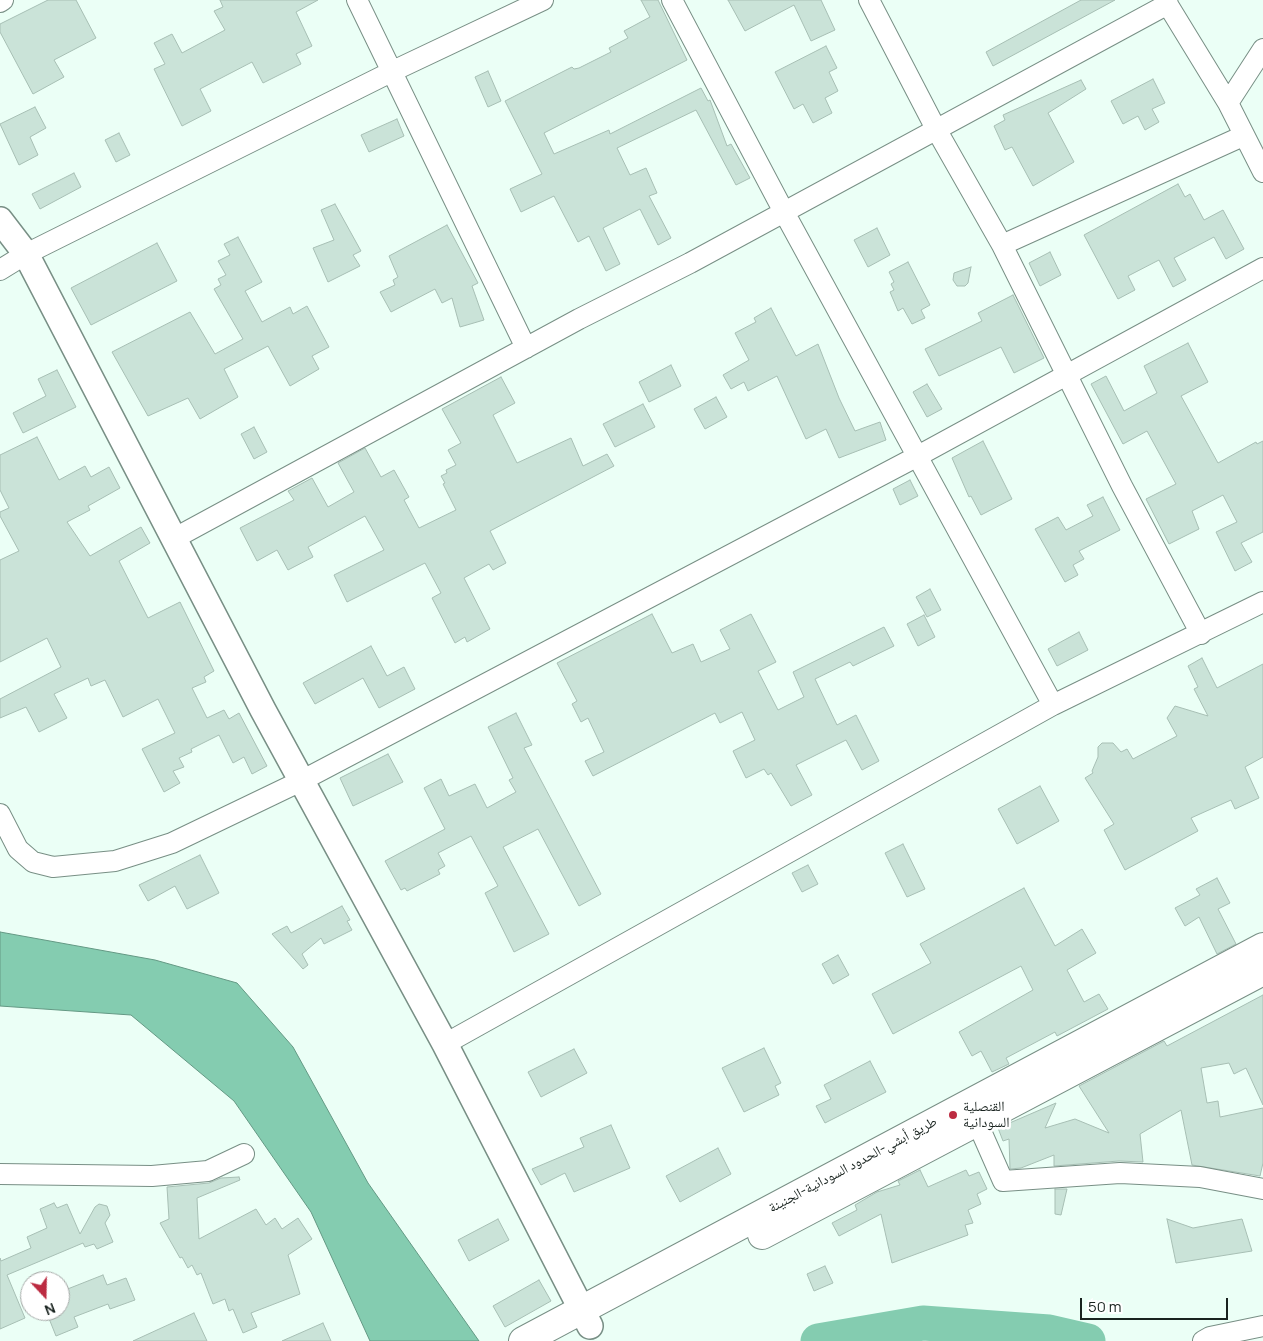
<!DOCTYPE html>
<meta charset="utf-8">
<style>
body{margin:0}
#map{position:relative;width:1263px;height:1341px;overflow:hidden;background:#ebfff6;font-family:Manrope,sans-serif}
canvas{display:block}
.north{position:absolute;left:20px;top:1271px;width:50px;height:50px;box-sizing:border-box;background:#fff;border:1px solid #a3a7a5;border-radius:50%;rotate:159deg;font-size:14px;font-weight:700;line-height:20px;text-align:center;color:#19231f}
.north::after{content:'';display:block;margin:auto;width:18px;height:22px;background:#bc2b41;clip-path:polygon(50% 0,100% 100%,50% 72%,0 100%)}
.scale{position:absolute;left:1080px;top:1298px;width:148px;height:22px;box-sizing:border-box;border:2px solid #19231f;border-top:0;padding-left:6px;font-size:15px;line-height:18px;white-space:nowrap;color:#19231f;-webkit-text-stroke:4px #fff;paint-order:stroke}
</style>
<div id="map">
<canvas width="1263" height="1341"></canvas>
<div class="north">N</div>
<div class="scale">50 m</div>
</div>
<script>
const context = document.querySelector('canvas').getContext('2d');
context.lineJoin = 'round';
function paint(path, color) { context.fillStyle = color; context.fill(path, 'evenodd'); }
const poly = rows => new Path2D(rows.map(r => 'M' + r).join(''));
function trace(path, color, width, dash) { context.strokeStyle = color; context.lineWidth = width; context.lineCap = dash ? 'butt' : 'round'; context.setLineDash(dash || []); context.stroke(path); }
function write(font, color, halo, rows, align = 'center') {
  context.font = font + ' Manrope,"Noto Naskh Arabic",sans-serif'; context.lineWidth = 5; context.setLineDash([]); context.textBaseline = 'middle'; context.strokeStyle = halo; context.fillStyle = color; for (const [text, x, y, turn = 0] of rows) {
    context.save(); context.translate(x, y); context.rotate((+turn || 0) * Math.PI / 180); context.textAlign = isNaN(turn) ? turn : align; if (halo) context.strokeText(text, 0, 0); context.fillText(text, 0, 0); context.restore();
  }
}
const water = poly([
 [0,932,155,960,237,983,293,1047,368,1183,479,1341,370,1341,311,1212,234,1101,131,1015,0,1006,0,932]
]);
const river = poly([
 [818,1341,923,1323,1049,1332,1088,1341]
]);
const building = poly([
 [48,0,76,0,96,38,54,60,64,77,33,94,0,32,0,24,48,0],
 [220,0,318,0,296,12,312,46,296,54,301,64,263,83,252,62,200,89,211,111,182,126,154,69,165,64,154,43,172,34,182,53,225,30,214,11,223,7,220,0],
 [641,0,658,0,687,60,544,133,554,154,609,130,610,134,701,88,708,101,710,100,727,146,731,144,750,178,736,185,696,110,617,148,630,175,646,168,657,193,649,196,671,238,658,245,640,209,603,228,620,264,606,271,589,236,578,242,554,196,521,212,510,189,542,174,505,101,572,67,574,69,579,68,611,52,609,48,628,38,624,31,650,17,641,0],
 [728,0,821,0,835,30,811,41,794,5,745,31,728,0],
 [1081,0,1115,0,993,66,986,52,1081,0],
 [826,46,837,68,829,72,838,91,825,98,832,113,813,123,803,104,794,109,775,72,826,46],
 [488,71,501,101,488,107,475,77,488,71],
 [1153,79,1165,103,1152,109,1159,122,1145,130,1138,116,1123,124,1111,101,1153,79],
 [1081,80,1086,89,1048,113,1074,162,1033,186,1012,147,1005,150,994,126,1005,120,1003,115,1081,80],
 [35,107,46,128,30,137,38,155,19,165,0,124,35,107],
 [397,119,404,136,369,152,361,135,397,119],
 [119,133,130,155,116,162,105,140,119,133],
 [74,173,81,187,40,209,32,194,74,173],
 [1178,184,1185,197,1190,194,1204,220,1223,210,1244,249,1226,259,1214,237,1174,258,1186,280,1173,287,1159,260,1128,276,1135,290,1118,299,1084,235,1178,184],
 [335,204,361,251,353,255,360,266,328,282,313,248,334,240,321,210,335,204],
 [447,225,478,283,472,286,484,320,460,327,452,298,442,303,435,289,391,312,380,292,395,285,393,280,398,277,389,256,447,225],
 [877,228,890,255,868,267,854,240,877,228],
 [238,237,262,282,245,291,262,322,290,307,293,314,307,306,329,347,312,356,319,369,290,386,268,346,224,369,238,397,200,419,188,398,148,416,112,352,190,312,215,354,243,339,214,289,221,285,218,279,226,275,218,261,230,255,224,244,238,237],
 [157,243,177,281,91,325,71,288,157,243],
 [1050,252,1061,275,1040,286,1029,263,1050,252],
 [908,262,930,305,921,310,925,318,912,324,903,308,898,311,890,292,894,290,891,284,894,282,889,272,908,262],
 [971,267,968,283,965,286,957,286,953,280,954,273,971,267],
 [1013,295,1044,358,1014,373,1001,347,939,376,925,349,982,321,978,313,1013,295],
 [771,308,796,356,818,344,839,398,855,431,880,422,886,440,839,458,826,429,806,439,777,376,748,391,744,382,731,389,723,375,749,360,735,333,756,322,754,318,771,308],
 [1188,343,1208,382,1181,396,1218,463,1256,442,1257,444,1263,441,1263,532,1241,543,1252,562,1235,571,1216,532,1237,522,1223,495,1192,511,1199,529,1169,544,1146,499,1176,484,1147,431,1123,444,1091,384,1106,376,1124,411,1157,393,1144,366,1188,343],
 [671,365,681,386,649,402,639,382,671,365],
 [57,370,76,407,23,433,13,413,46,396,38,379,57,370],
 [501,377,515,403,493,415,517,463,571,438,583,466,607,454,614,466,490,531,506,563,493,570,489,564,464,578,490,629,467,642,465,637,455,643,432,598,441,593,425,563,347,602,334,575,384,550,365,516,308,547,313,557,288,570,277,550,257,561,240,528,294,500,288,491,312,478,328,507,354,492,338,463,365,448,381,477,394,470,409,497,404,500,419,528,456,510,443,484,445,483,441,476,447,473,446,470,456,465,448,450,461,443,442,409,501,377],
 [927,384,942,409,927,417,913,392,927,384],
 [716,397,727,417,705,429,694,409,716,397],
 [643,404,655,427,615,447,603,424,643,404],
 [254,427,267,452,254,459,241,434,254,427],
 [37,437,59,480,85,466,91,477,109,467,120,488,88,506,90,510,67,522,90,556,141,527,150,543,119,561,148,618,180,602,214,671,204,677,206,682,192,688,207,718,224,710,229,719,239,713,267,766,252,774,244,757,233,763,219,735,191,749,192,752,179,758,184,767,173,771,180,783,164,792,142,749,175,733,158,699,123,717,105,680,91,686,88,678,54,694,67,718,39,732,26,707,0,718,0,699,61,667,47,638,0,662,0,560,19,551,0,516,0,512,9,508,0,490,0,455,37,437],
 [983,441,1012,499,981,515,971,496,969,497,952,458,983,441],
 [910,480,918,496,900,505,893,489,910,480],
 [1103,497,1120,530,1079,551,1084,559,1073,565,1078,575,1065,582,1035,529,1058,517,1066,530,1093,516,1087,505,1103,497],
 [930,589,941,610,927,617,916,597,930,589],
 [652,614,672,653,693,644,701,662,730,649,720,630,751,614,776,662,758,671,778,710,804,697,793,672,884,627,894,646,853,666,850,662,815,679,837,725,856,715,879,761,862,770,846,740,796,765,812,795,791,806,771,773,768,775,764,769,746,778,733,751,755,740,742,712,720,723,715,713,593,776,585,761,604,752,588,718,581,722,572,704,577,701,557,663,652,614],
 [924,615,935,637,918,646,907,624,924,615],
 [1079,632,1088,650,1057,666,1048,649,1079,632],
 [371,646,387,676,404,667,415,689,379,708,363,678,315,704,303,683,371,646],
 [1202,658,1217,688,1263,664,1263,757,1245,767,1259,798,1235,809,1231,800,1191,818,1198,831,1125,870,1104,830,1114,824,1085,778,1093,773,1092,771,1098,757,1098,747,1102,743,1113,743,1121,752,1127,749,1133,759,1177,736,1167,718,1175,706,1208,716,1194,689,1198,687,1188,666,1202,658],
 [516,713,532,745,524,748,601,894,579,906,538,829,503,847,549,934,514,952,485,893,498,886,471,836,438,853,445,866,438,870,440,874,407,891,405,888,401,890,385,861,445,829,424,788,441,779,449,796,475,784,487,808,516,792,509,780,513,778,488,727,516,713],
 [388,754,403,782,353,806,340,778,388,754],
 [1040,786,1059,821,1017,844,998,809,1040,786],
 [903,844,925,889,907,897,885,853,903,844],
 [200,855,219,893,187,909,175,886,148,901,139,885,200,855],
 [808,865,818,884,802,892,792,873,808,865],
 [1217,878,1230,903,1218,909,1236,944,1217,954,1199,917,1185,926,1175,908,1200,895,1196,889,1217,878],
 [1024,888,1055,946,1082,929,1096,953,1067,970,1084,1002,1099,994,1108,1009,1057,1036,1055,1032,1006,1058,1009,1064,992,1072,981,1051,972,1056,959,1032,1033,990,1021,966,893,1034,872,994,931,963,920,944,1024,888],
 [342,906,350,920,347,921,352,930,324,944,321,938,302,954,308,965,303,969,272,934,287,926,291,933,342,906],
 [838,955,849,975,833,984,822,964,838,955],
 [1263,995,1263,1105,1246,1068,1234,1074,1229,1063,1201,1068,1207,1103,1218,1101,1220,1117,1263,1108,1263,1163,1260,1176,1192,1165,1181,1110,1140,1134,1143,1162,1119,1161,1054,1166,1054,1155,1021,1168,1010,1169,1009,1139,1003,1141,998,1128,1056,1103,1045,1128,1075,1119,1109,1133,1079,1086,1164,1041,1167,1046,1263,995],
 [764,1048,781,1083,775,1086,779,1095,744,1112,722,1068,764,1048],
 [574,1049,587,1073,541,1097,528,1072,574,1049],
 [870,1061,886,1092,825,1123,816,1106,831,1099,824,1085,870,1061],
 [611,1125,630,1168,574,1192,565,1173,541,1185,532,1169,584,1147,580,1138,611,1125],
 [718,1148,731,1174,680,1202,666,1176,718,1148],
 [920,1170,928,1187,966,1170,969,1176,979,1172,987,1189,977,1194,981,1204,968,1210,973,1223,965,1225,968,1235,892,1263,881,1214,839,1236,832,1223,857,1210,855,1205,877,1192,900,1185,898,1181,920,1170],
 [239,1177,240,1180,197,1198,199,1239,256,1209,266,1225,275,1218,282,1229,298,1218,312,1239,288,1255,300,1294,251,1313,257,1327,243,1333,233,1309,229,1311,225,1299,213,1304,201,1273,197,1275,192,1265,188,1268,182,1257,180,1258,160,1223,169,1219,167,1187,209,1183,221,1178,239,1177],
 [1055,1189,1067,1189,1061,1215,1055,1214,1055,1189],
 [54,1203,57,1208,67,1204,80,1234,95,1207,99,1204,107,1206,110,1215,105,1223,113,1242,97,1249,94,1244,85,1247,83,1243,7,1275,25,1318,0,1329,0,1258,1,1261,31,1248,27,1237,47,1228,40,1209,54,1203],
 [498,1219,509,1240,469,1261,458,1240,498,1219],
 [1167,1219,1193,1228,1242,1219,1252,1251,1176,1263,1167,1219],
 [825,1266,833,1283,814,1291,807,1274,825,1266],
 [103,1275,107,1285,126,1278,135,1300,110,1309,108,1304,74,1317,78,1327,56,1336,46,1311,60,1311,60,1292,103,1275],
 [539,1280,551,1301,505,1327,493,1306,539,1280],
 [194,1313,207,1341,133,1341,194,1313],
 [323,1323,331,1341,282,1341,323,1323]
]);
const minor = poly([
 [357,0,526,348],
 [672,0,784,212,1053,705],
 [869,0,936,129,1002,245,1122,486,1201,634],
 [1165,0,1228,103,1263,172],
 [0,2,3,0],
 [1228,103,1263,49],
 [1002,245,1243,136],
 [0,270,26,254,393,71,543,0],
 [175,538,579,319,690,263,1168,4],
 [0,814,18,849,33,862,53,867,115,861,172,843,301,781,916,457,1263,268],
 [445,1044,1053,705,1263,602],
 [977,1122,1003,1181,1120,1173,1200,1177,1263,1189],
 [0,1174,152,1176,208,1171,244,1154],
 [1203,1341,1210,1337,1263,1326]
]);
const tertiary = poly([
 [0,220,26,254,263,710,445,1044,590,1326]
]);
const trunk = poly([
 [762,1235,1263,971],
 [523,1341,1263,947]
]);
const markers = [
 [953,1115,5,"#bc2b41"]
];
const poiNames = [
 ["القنصلية",963,1107],
 ["السودانية",963,1123]
];
const streetNames = [
 ["طريق أبشي-الحدود السودانية-الجنينة",853,1165,-28]
];
paint(water, '#84ccb0');
trace(water, '#649984', 1);
trace(river, '#84ccb0', 35);
paint(building, '#cae3d8');
trace(building, '#a7bfb4', 1);
trace(minor, '#788f85', 22);
trace(tertiary, '#788f85', 28);
trace(trunk, '#788f85', 30);
trace(minor, '#fff', 20);
trace(tertiary, '#fff', 25);
trace(trunk, '#fff', 28);
for (const [x, y, r, color] of markers) { const dot = new Path2D(); dot.arc(x, y, r, 0, 2 * Math.PI); context.fillStyle = color; context.fill(dot); trace(dot, '#fff', 2); }
write('14px', '#19231f', '#fff', poiNames, 'left');
write('14px', '#19231f', '#fff', streetNames);
</script>
